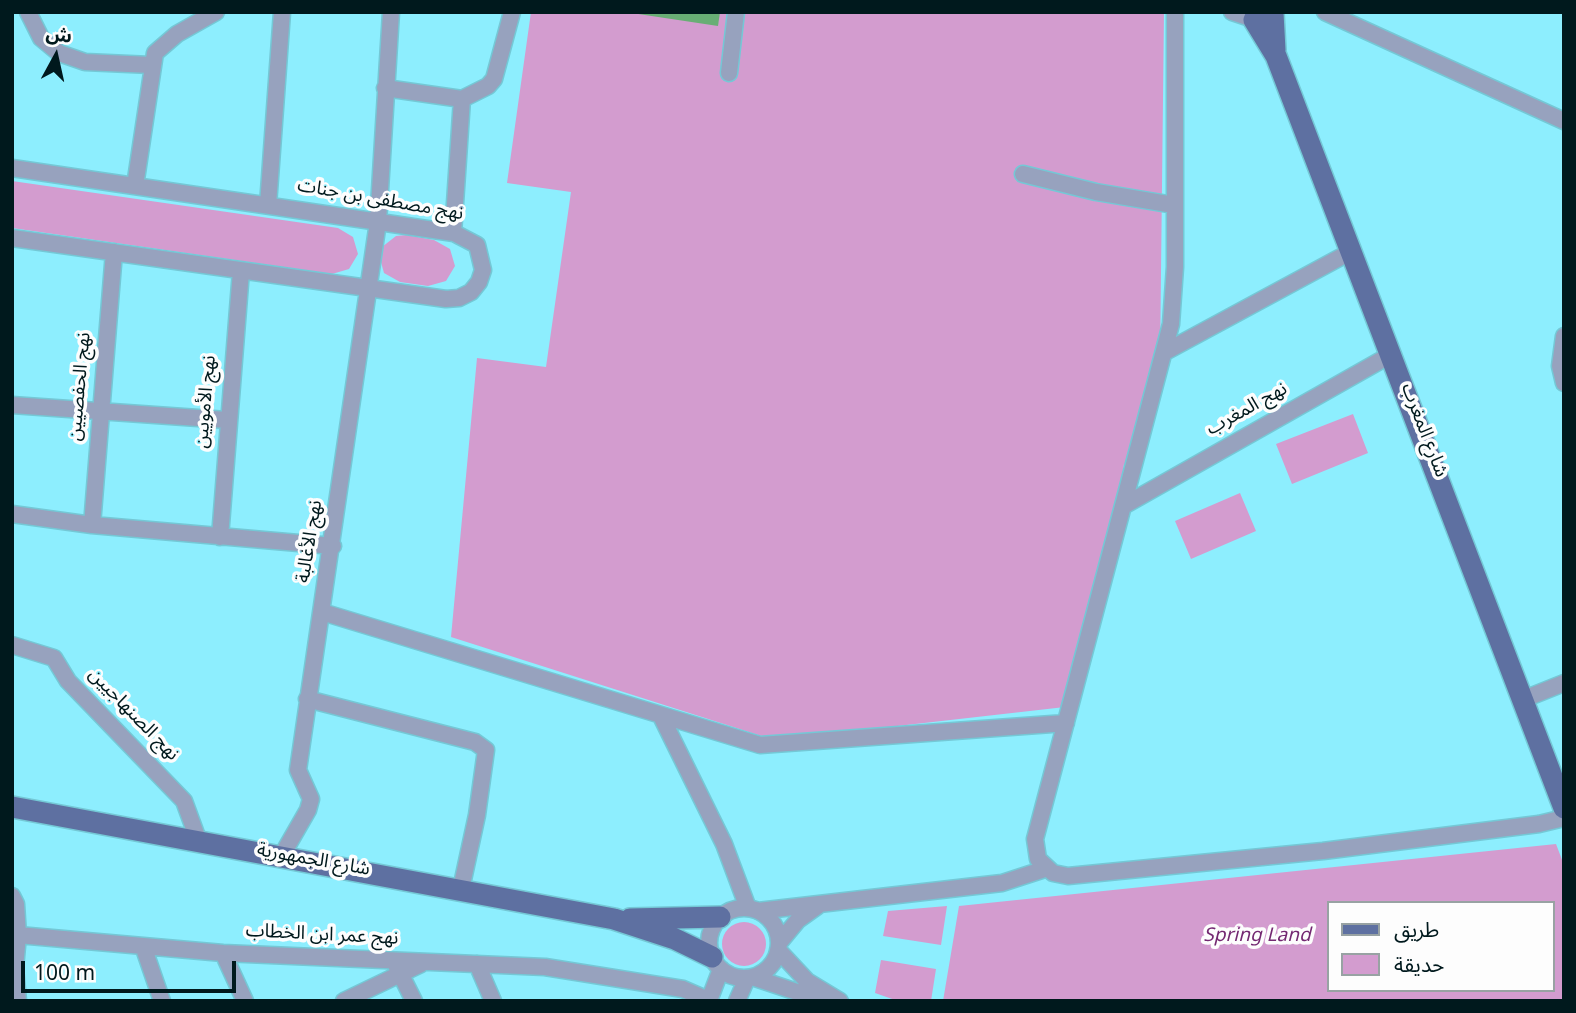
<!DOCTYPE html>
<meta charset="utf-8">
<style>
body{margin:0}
#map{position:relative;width:1576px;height:1013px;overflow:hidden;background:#8deefe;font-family:Georgia,"Noto Sans Arabic",serif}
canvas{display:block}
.frame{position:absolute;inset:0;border:14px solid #00191d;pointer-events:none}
.legend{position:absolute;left:1327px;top:901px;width:228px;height:91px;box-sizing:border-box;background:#fdfdfd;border:2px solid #98a2a3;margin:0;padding:9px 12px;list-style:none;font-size:21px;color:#00191d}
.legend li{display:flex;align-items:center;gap:14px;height:35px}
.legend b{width:35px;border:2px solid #98a2a3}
.north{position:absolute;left:21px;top:21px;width:70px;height:70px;-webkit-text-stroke:5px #fdfdfd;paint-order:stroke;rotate:8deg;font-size:19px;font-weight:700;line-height:28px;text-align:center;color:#00191d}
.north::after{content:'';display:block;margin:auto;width:24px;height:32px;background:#00191d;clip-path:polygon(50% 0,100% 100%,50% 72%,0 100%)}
.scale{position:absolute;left:21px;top:961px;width:215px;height:32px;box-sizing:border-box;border:4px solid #00191d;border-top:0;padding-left:9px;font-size:21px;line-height:24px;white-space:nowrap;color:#00191d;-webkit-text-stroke:5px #fdfdfd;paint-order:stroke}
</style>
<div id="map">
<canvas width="1576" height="1013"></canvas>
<div class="frame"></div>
<ul class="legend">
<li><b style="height:9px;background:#5e70a1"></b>طريق</li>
<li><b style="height:19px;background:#d39ccf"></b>حديقة</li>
</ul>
<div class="north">ش</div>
<div class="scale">100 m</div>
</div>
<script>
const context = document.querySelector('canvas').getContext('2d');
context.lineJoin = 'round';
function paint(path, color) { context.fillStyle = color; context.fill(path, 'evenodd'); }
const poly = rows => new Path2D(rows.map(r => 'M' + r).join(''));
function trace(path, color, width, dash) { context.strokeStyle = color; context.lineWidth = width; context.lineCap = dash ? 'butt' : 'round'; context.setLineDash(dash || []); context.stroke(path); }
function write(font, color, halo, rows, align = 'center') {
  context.font = font + ' Georgia,"Noto Sans Arabic",serif'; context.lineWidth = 7; context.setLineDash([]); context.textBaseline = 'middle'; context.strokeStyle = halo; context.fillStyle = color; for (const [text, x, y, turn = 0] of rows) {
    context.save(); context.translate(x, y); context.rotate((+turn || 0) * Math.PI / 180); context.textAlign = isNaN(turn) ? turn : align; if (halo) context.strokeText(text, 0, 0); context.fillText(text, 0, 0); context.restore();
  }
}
const green = poly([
 [531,12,1164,12,1160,359,1133,465,1124,464,1119,499,1065,707,774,740,451,637,477,358,546,367,571,192,507,183],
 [12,181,338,228,353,237,358,254,349,269,332,274,12,228],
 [406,235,434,240,450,249,455,266,446,281,428,286,400,282,384,273,379,255,382,247,396,236],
 [1353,414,1368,453,1292,484,1276,444],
 [1240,493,1256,531,1191,559,1175,521],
 [1556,844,1564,865,1564,1001,943,1001,959,906],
 [1329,903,1553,903,1553,990,1329,990],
 [947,906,941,945,883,936,888,911],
 '722 944a22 22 0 1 1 44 0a22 22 0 1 1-44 0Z',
 [881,960,936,969,931,1001,898,1001,875,993]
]);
const water = poly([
 [625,12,720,12,718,26]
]);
const minor = poly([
 [28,12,41,38,59,53,85,62,151,65],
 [1175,12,1175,267,1171,324,1035,839,1038,859,1053,873,1068,876,1323,851,1539,824,1564,818],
 [1232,12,1250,18],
 [1325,12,1564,121],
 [729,73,736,12],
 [385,88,462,99],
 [12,168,454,233,477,245,483,270,479,282,471,292,459,298,446,299,12,238],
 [1023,174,1096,192,1174,205],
 [135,186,155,53,177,34,216,12],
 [268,205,282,12],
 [453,233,462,99,488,86,494,79,512,12],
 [1564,336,1560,366,1564,383],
 [1165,352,1352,251],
 [12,405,227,420],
 [1125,505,1392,354],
 [12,514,92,525,333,546],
 [92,525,114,252],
 [220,537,241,271],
 [322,612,760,745,1066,723],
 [12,645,54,658,68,681,184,801,199,842],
 [307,699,475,742,486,750,477,815,461,889],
 [1524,699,1564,683],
 [661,716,724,844,748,908],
 [281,857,308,810,311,799,298,770,378,222,391,12],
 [12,896,16,904,18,935,223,953,545,967,683,989,706,999],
 '709 943a35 35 0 1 1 70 0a35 35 0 1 1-70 0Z',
 [758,911,1002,883,1045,869],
 [18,935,15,968,18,1001],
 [779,943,798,920,819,905],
 [143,946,162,1001],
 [778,950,807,981,840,1001],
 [223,953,245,1001],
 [477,964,493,1001],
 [396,965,414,1001],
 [752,977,824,1001],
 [710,998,721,969],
 [344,1001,421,964],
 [737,1001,747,978]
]);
const major = poly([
 [1273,13,1275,50],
 [1254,20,1276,56,1564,808],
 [12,807,614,919,675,939,712,957],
 [630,919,720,917]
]);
const streetNames = [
 ["نهج مصطفى بن جنات",380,202,10],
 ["نهج الحفصيين",82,387,-85],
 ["نهج الأمويين",208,402,-85],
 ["نهج المغرب",1248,411,-29],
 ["شارع المغرب",1422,431,69],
 ["نهج الأغالبة",312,542,-81],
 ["نهج الصنهاجيين",132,716,46],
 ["شارع الجمهورية",313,862,10],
 ["نهج عمر ابن الخطاب",322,937,3]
];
const parkNames = [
 ["Spring Land",1257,938]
];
paint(green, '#d39ccf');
paint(water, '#68ae75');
trace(minor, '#74c8d6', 19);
trace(major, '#74c8d6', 24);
trace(minor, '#97a2be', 16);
trace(major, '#5e70a1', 21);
write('19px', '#00191d', '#fdfdfd', streetNames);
write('italic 19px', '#732871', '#fdfdfd', parkNames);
</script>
